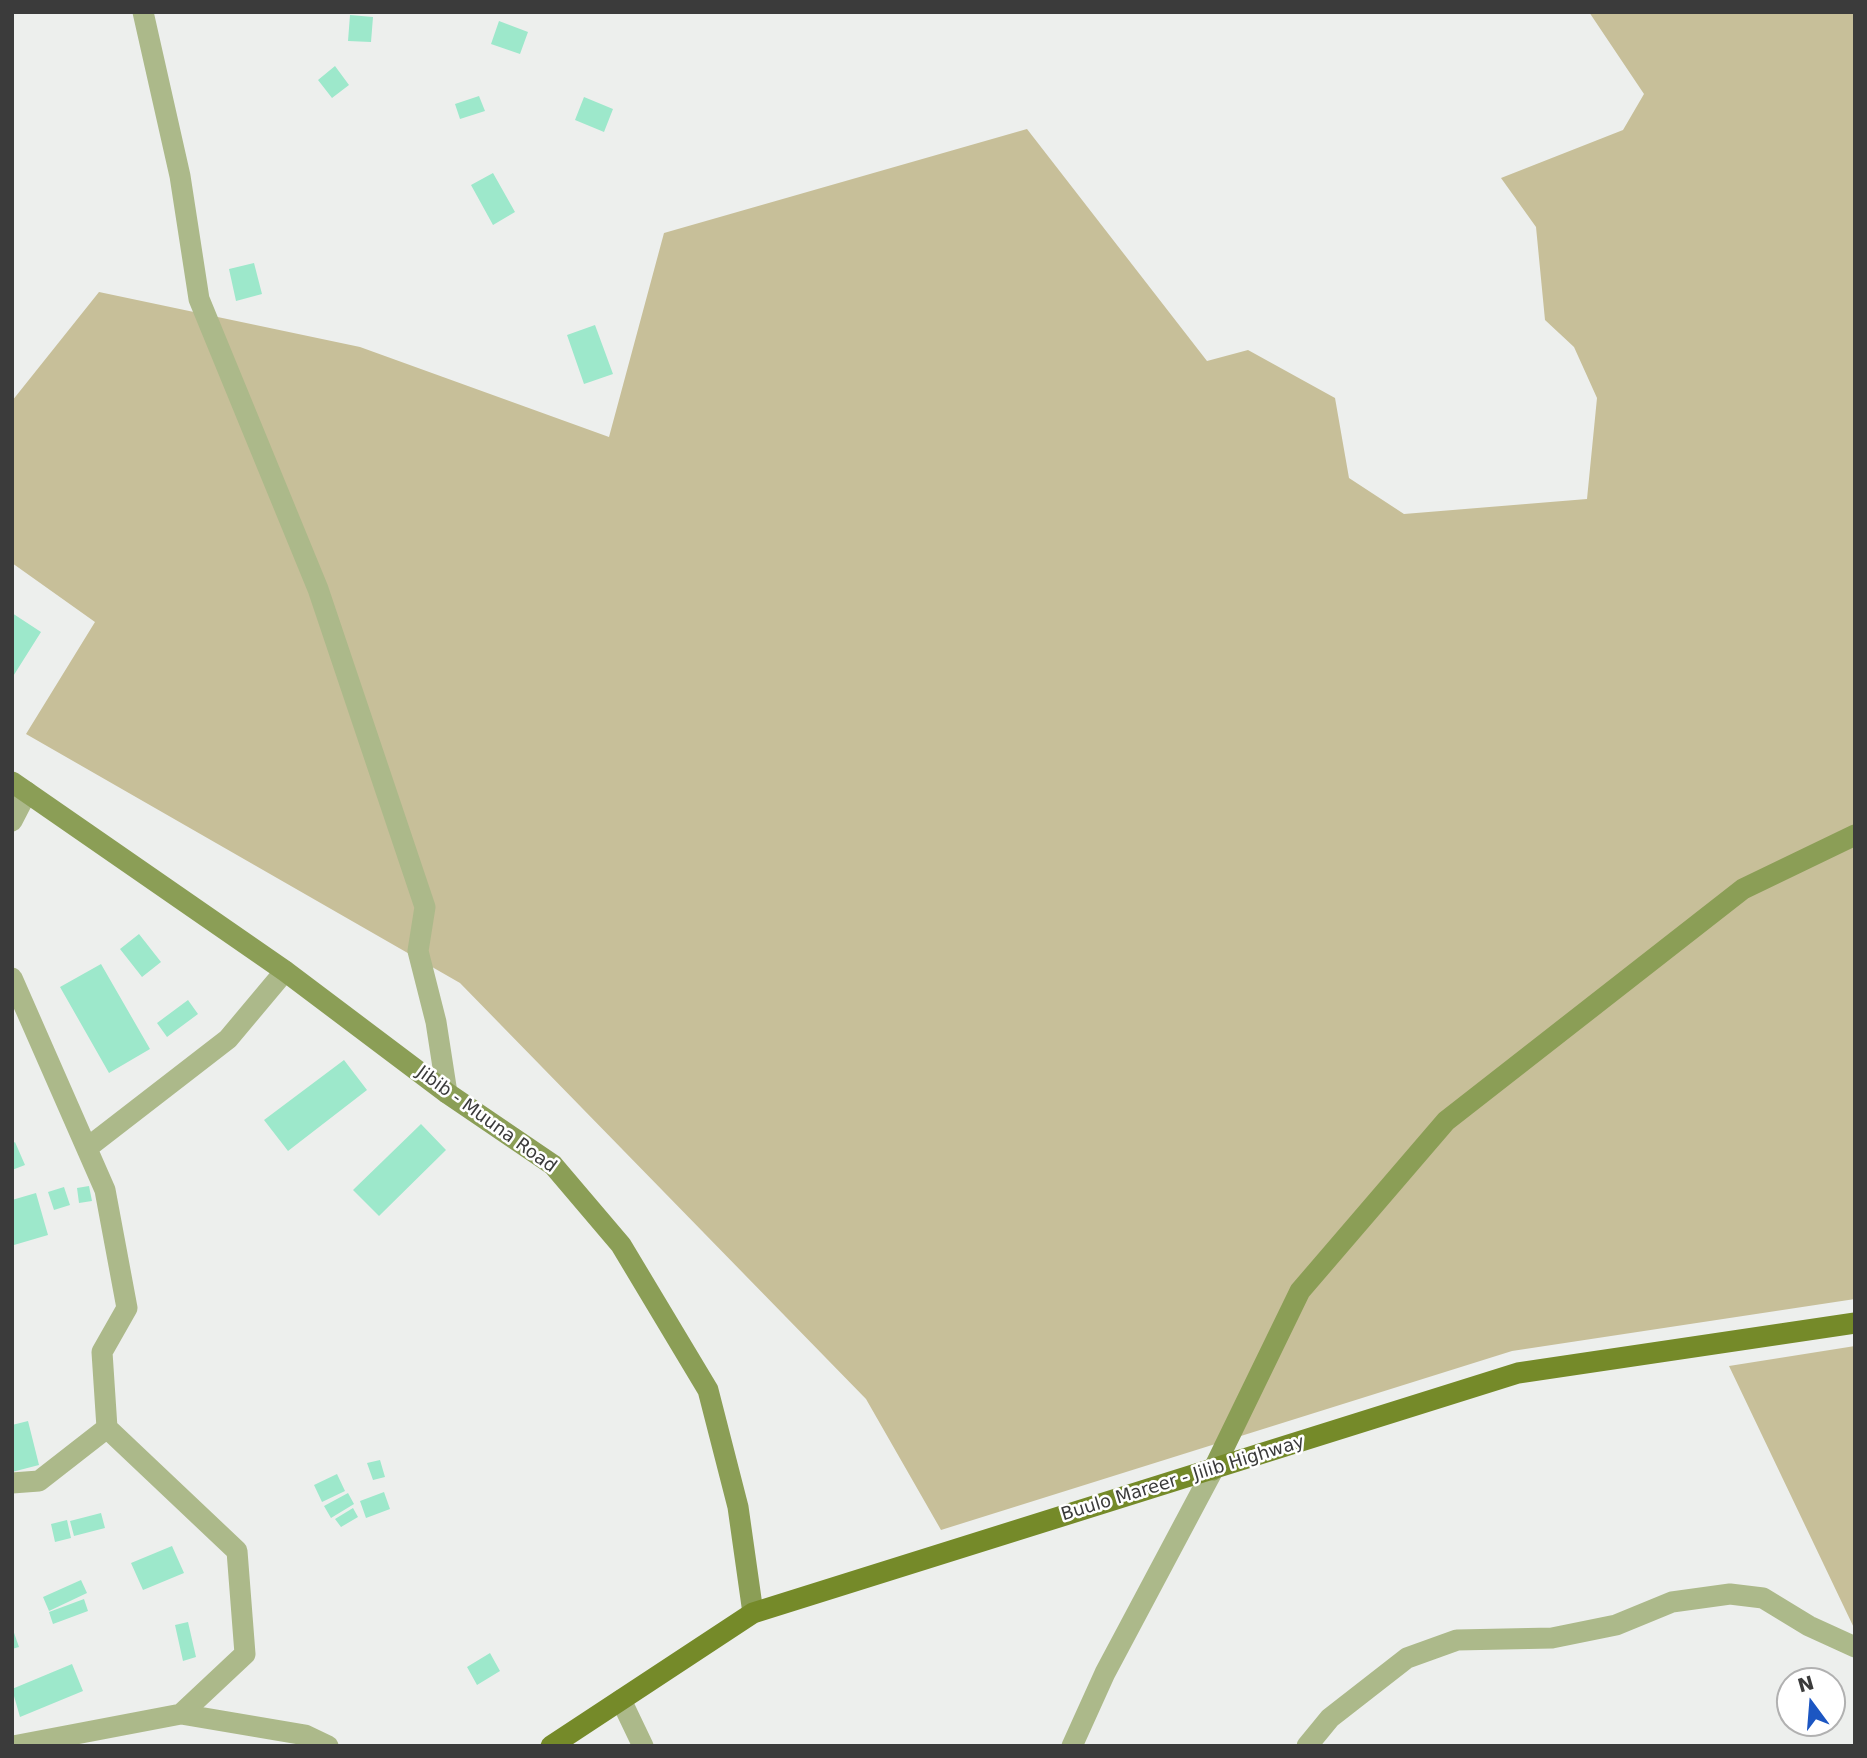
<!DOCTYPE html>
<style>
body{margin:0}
#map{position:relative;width:1867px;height:1758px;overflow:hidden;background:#edefed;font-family:"DejaVu Sans",sans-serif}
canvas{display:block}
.frame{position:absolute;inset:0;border:14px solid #3b3b3b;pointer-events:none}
.north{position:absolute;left:1776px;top:1667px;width:70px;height:70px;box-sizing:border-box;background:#fff;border:2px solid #b1b1b1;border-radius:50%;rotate:344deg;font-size:19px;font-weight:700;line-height:28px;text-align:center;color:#3b3b3b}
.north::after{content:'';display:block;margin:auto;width:24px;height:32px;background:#1c56c2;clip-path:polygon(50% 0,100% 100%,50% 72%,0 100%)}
</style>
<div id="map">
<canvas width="1867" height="1758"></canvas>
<div class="frame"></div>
<div class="north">N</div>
</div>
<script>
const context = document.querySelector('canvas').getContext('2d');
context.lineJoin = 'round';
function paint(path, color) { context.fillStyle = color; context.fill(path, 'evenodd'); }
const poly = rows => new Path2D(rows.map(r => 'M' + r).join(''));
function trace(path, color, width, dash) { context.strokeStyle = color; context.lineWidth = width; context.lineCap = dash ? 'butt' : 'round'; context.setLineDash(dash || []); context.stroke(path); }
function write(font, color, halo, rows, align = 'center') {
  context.font = font + ' "DejaVu Sans",sans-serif'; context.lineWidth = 5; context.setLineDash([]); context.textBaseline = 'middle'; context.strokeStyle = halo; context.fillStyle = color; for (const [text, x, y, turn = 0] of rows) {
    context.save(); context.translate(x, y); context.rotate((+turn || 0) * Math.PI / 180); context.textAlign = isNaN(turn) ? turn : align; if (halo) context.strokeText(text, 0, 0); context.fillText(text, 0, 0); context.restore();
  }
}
const green = poly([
 [1589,12,1855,12,1855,1299,1512,1351,941,1530,866,1399,460,983,26,734,95,622,12,563,12,401,99,292,360,347,609,437,664,233,1027,129,1207,361,1248,350,1335,398,1349,478,1404,514,1587,499,1597,398,1574,347,1545,320,1536,227,1501,178,1623,130,1644,94],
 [1855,1346,1855,1630,1729,1366]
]);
const building = poly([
 [350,15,373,17,371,42,348,41],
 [499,21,528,32,520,54,491,44],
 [335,66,349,85,332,98,318,80],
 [479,96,485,111,460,119,455,104],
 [584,97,613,109,604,132,575,120],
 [493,173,515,212,493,225,471,185],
 [254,263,262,294,236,301,229,269],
 [595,325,613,374,584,384,567,335],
 [12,613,41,632,12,678],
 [139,934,161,962,142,977,120,949],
 [101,964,150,1049,109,1073,60,987],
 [188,1000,198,1014,167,1037,157,1023],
 [344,1060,367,1090,288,1151,264,1120],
 [421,1124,446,1150,379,1216,353,1190],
 [15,1142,25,1165,12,1170,12,1144],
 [89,1186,92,1201,79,1203,77,1188],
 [64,1187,70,1205,54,1210,48,1192],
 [36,1193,48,1235,14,1245,12,1200],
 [28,1421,39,1465,12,1472,12,1425],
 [380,1460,385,1477,373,1480,367,1463],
 [337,1474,345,1491,322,1502,314,1485],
 [384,1492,390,1509,366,1518,360,1501],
 [348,1493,354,1504,331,1518,324,1506],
 [353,1508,358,1517,341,1527,335,1519],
 [101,1513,105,1528,74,1536,70,1521],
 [67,1520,71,1538,55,1542,51,1524],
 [172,1546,184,1573,143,1590,131,1563],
 [81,1580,87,1593,49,1611,43,1597],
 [84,1599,88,1611,53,1624,49,1612],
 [188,1622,196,1657,183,1661,175,1625],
 [12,1627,19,1647,12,1649],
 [490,1653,500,1671,477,1685,467,1667],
 [72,1664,83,1691,20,1717,12,1689]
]);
const street = poly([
 [143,12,180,176,199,299,318,589,425,907,418,951,436,1022,447,1093],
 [12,821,27,792],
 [12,978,105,1190,127,1308,102,1352,107,1428,237,1551,245,1654,181,1714],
 [87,1148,228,1039,285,971],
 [12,1483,39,1481,107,1428],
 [621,1700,643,1746],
 [13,1746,181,1714,305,1735,328,1746],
 [1072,1746,1105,1673,1213,1470],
 [1307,1746,1330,1718,1407,1658,1457,1640,1552,1638,1616,1625,1672,1602,1730,1594,1763,1598,1809,1626,1855,1647]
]);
const secondary = poly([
 [12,782,285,971,447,1093,553,1165,621,1245,708,1390,738,1507,753,1613],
 [1213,1470,1300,1291,1446,1121,1743,889,1855,835]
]);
const primary = poly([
 [551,1746,753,1613,1518,1373,1855,1323]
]);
const streetNames = [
 ["Jibib - Muuna Road",486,1120,36],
 ["Buulo Mareer - Jilib Highway",1183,1479,-17]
];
paint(green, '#c7bf99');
paint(building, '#9de8cb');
trace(street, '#acb98a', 21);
trace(secondary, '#8b9e56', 21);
trace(primary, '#758a29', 21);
write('18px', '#3b3b3b', '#fff', streetNames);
</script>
